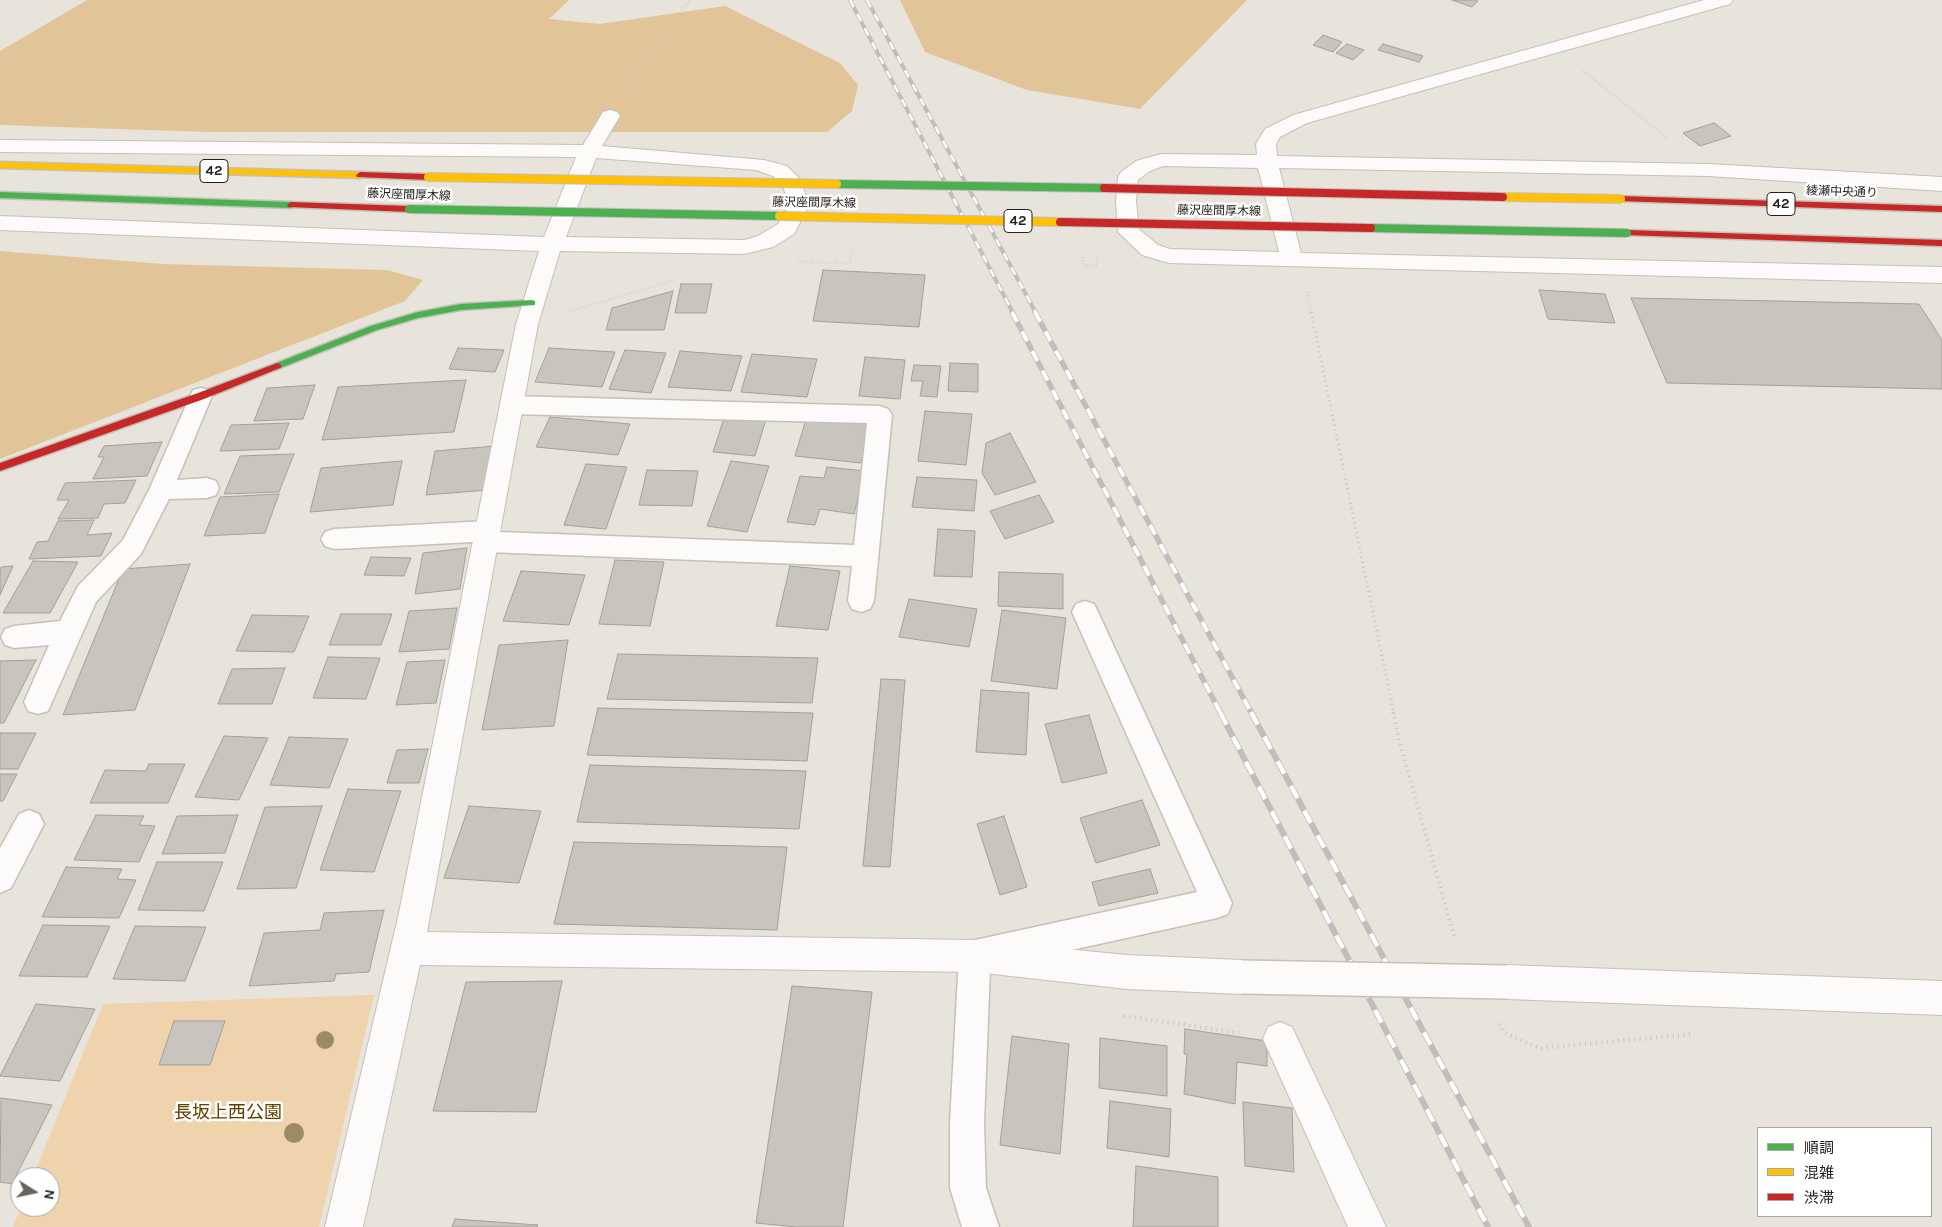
<!DOCTYPE html>
<meta charset="utf-8">
<style>
body{margin:0}
#map{position:relative;width:1942px;height:1227px;overflow:hidden;background:#e8e3db;font-family:Karla,"Noto Sans JP",sans-serif}
canvas{display:block}
.legend{position:absolute;left:1757px;top:1127px;width:175px;height:90px;box-sizing:border-box;background:#fff;border:1px solid #a7a6a4;margin:0;padding:6px 9px;list-style:none;font-size:15px;color:#24201b}
.legend li{display:flex;align-items:center;gap:10px;height:25px}
.legend b{width:25px;border:1px solid #a7a6a4}
.north{position:absolute;left:10px;top:1167px;width:50px;height:50px;box-sizing:border-box;background:#fff;border:1px solid #a7a6a4;border-radius:50%;rotate:100deg;font-size:14px;font-weight:700;line-height:20px;text-align:center;color:#24201b}
.north::after{content:'';display:block;margin:auto;width:18px;height:22px;background:#69645e;clip-path:polygon(50% 0,100% 100%,50% 72%,0 100%)}
</style>
<div id="map">
<canvas width="1942" height="1227"></canvas>
<ul class="legend">
<li><b style="height:6px;background:#4caf50"></b>順調</li>
<li><b style="height:6px;background:#ffc107"></b>混雑</li>
<li><b style="height:6px;background:#c62828"></b>渋滞</li>
</ul>
<div class="north">N</div>
</div>
<script>
const context = document.querySelector('canvas').getContext('2d');
context.lineJoin = 'round';
function paint(path, color) { context.fillStyle = color; context.fill(path, 'evenodd'); }
const poly = rows => new Path2D(rows.map(r => 'M' + r).join(''));
function trace(path, color, width, dash) { context.strokeStyle = color; context.lineWidth = width; context.lineCap = dash ? 'butt' : 'round'; context.setLineDash(dash || []); context.stroke(path); }
function write(font, color, halo, rows, align = 'center') {
  context.font = font + ' Karla,"Noto Sans JP",sans-serif'; context.lineWidth = 5; context.setLineDash([]); context.textBaseline = 'middle'; context.strokeStyle = halo; context.fillStyle = color; for (const [text, x, y, turn = 0] of rows) {
    context.save(); context.translate(x, y); context.rotate((+turn || 0) * Math.PI / 180); context.textAlign = isNaN(turn) ? turn : align; if (halo) context.strokeText(text, 0, 0); context.fillText(text, 0, 0); context.restore();
  }
}
const green = poly([
 [374,995,319,1227,13,1227,21,1207,50,1207,50,1177,33,1177,103,1004]
]);
const forest = poly([
 [87,0,569,0,549,19,600,24,725,6,840,63,858,85,852,111,827,132,207,132,0,125,0,51],
 [900,0,1247,0,1140,109,1027,90,925,52],
 [0,251,163,264,387,270,423,280,405,301,0,459]
]);
const building = poly([
 [1452,0,1476,0,1478,1,1472,7,1452,0],
 [1323,35,1342,42,1333,52,1313,45,1323,35],
 [1347,44,1364,50,1353,60,1336,53,1347,44],
 [1383,44,1423,56,1419,62,1378,50,1383,44],
 [1714,123,1731,136,1700,146,1683,133,1714,123],
 [823,270,925,275,919,327,813,321,823,270],
 [681,284,712,284,706,313,675,313,681,284],
 [1539,290,1605,294,1615,323,1548,319,1539,290],
 [673,291,664,330,606,330,612,308,673,291],
 [1631,298,1919,304,1942,340,1942,389,1667,383,1631,298],
 [458,348,504,350,495,372,449,369,458,348],
 [549,348,615,352,602,387,535,382,549,348],
 [625,350,666,353,651,393,609,389,625,350],
 [680,351,742,356,731,391,668,387,680,351],
 [752,354,817,359,807,397,741,392,752,354],
 [865,357,905,360,900,399,859,396,865,357],
 [950,363,978,364,978,392,948,391,950,363],
 [914,365,941,366,937,397,920,396,923,381,911,381,914,365],
 [466,380,454,432,322,440,338,387,466,380],
 [315,385,303,419,254,421,267,388,315,385],
 [925,411,972,414,966,465,918,461,925,411],
 [725,415,766,419,755,456,713,452,725,415],
 [807,416,871,422,861,463,795,456,807,416],
 [550,417,630,424,618,455,536,447,550,417],
 [289,423,279,449,220,451,231,425,289,423],
 [1010,433,1036,482,995,495,982,473,986,443,1010,433],
 [162,442,147,476,93,479,104,457,98,457,104,446,162,442],
 [496,446,488,490,426,495,435,451,496,446],
 [294,454,279,492,224,494,240,456,294,454],
 [402,461,393,505,310,512,321,468,402,461],
 [731,461,769,466,747,532,707,526,731,461],
 [586,464,627,467,606,529,564,525,586,464],
 [827,467,865,471,854,514,820,509,815,525,787,522,800,476,824,478,827,467],
 [647,470,698,471,692,506,639,505,647,470],
 [917,477,977,480,974,511,912,507,917,477],
 [136,480,125,503,104,504,98,518,58,519,69,500,57,500,65,483,136,480],
 [279,494,265,533,204,536,220,497,279,494],
 [1039,495,1054,522,1005,539,990,511,1039,495],
 [94,520,87,535,112,533,101,556,29,559,37,542,48,541,58,521,94,520],
 [938,529,975,531,972,577,934,576,938,529],
 [467,548,460,589,415,594,423,553,467,548],
 [371,557,411,558,404,576,364,575,371,557],
 [615,560,664,562,650,626,599,624,615,560],
 [33,561,78,562,50,613,3,613,33,561],
 [190,564,135,710,63,715,123,569,190,564],
 [13,566,0,595,0,570,1,567,13,566],
 [790,566,840,571,828,630,776,626,790,566],
 [521,571,585,575,569,625,503,621,521,571],
 [999,572,1063,574,1063,609,998,606,999,572],
 [909,599,977,609,969,647,899,637,909,599],
 [457,608,449,649,399,652,409,611,457,608],
 [1002,610,1066,618,1057,689,991,681,1002,610],
 [341,614,392,614,381,645,329,645,341,614],
 [252,615,309,616,294,652,236,651,252,615],
 [568,640,554,726,482,730,499,645,568,640],
 [618,654,818,658,812,703,607,699,618,654],
 [328,657,380,658,366,699,313,698,328,657],
 [36,660,4,723,0,723,0,661,36,660],
 [445,660,436,703,396,705,407,662,445,660],
 [285,668,272,704,218,704,232,669,285,668],
 [881,679,905,680,890,867,863,866,881,679],
 [981,690,1029,693,1026,755,976,752,981,690],
 [598,708,813,713,807,761,587,755,598,708],
 [1089,715,1107,773,1062,783,1045,724,1089,715],
 [0,733,36,733,18,769,0,769,0,733],
 [224,736,268,738,239,800,195,797,224,736],
 [289,737,348,739,329,788,270,785,289,737],
 [428,749,419,783,387,783,397,750,428,749],
 [149,764,185,764,168,803,90,803,105,770,146,771,149,764],
 [590,765,806,771,799,829,577,822,590,765],
 [0,774,17,774,3,801,0,801,0,774],
 [348,789,401,791,374,872,320,870,348,789],
 [1142,800,1160,845,1096,863,1080,818,1142,800],
 [322,806,296,888,237,889,265,807,322,806],
 [469,806,541,811,519,883,444,878,469,806],
 [96,815,144,816,139,825,155,826,139,862,74,860,96,815],
 [238,815,225,853,162,854,177,816,238,815],
 [1004,816,1027,887,1000,895,977,824,1004,816],
 [574,842,787,847,777,930,554,924,574,842],
 [157,862,223,862,204,911,138,910,157,862],
 [66,867,122,869,117,879,136,880,119,918,42,917,66,867],
 [1150,869,1158,893,1099,906,1092,882,1150,869],
 [384,910,369,972,336,974,334,981,249,986,264,933,320,930,324,913,384,910],
 [43,925,110,926,87,977,19,976,43,925],
 [135,926,206,927,185,981,113,979,135,926],
 [562,981,536,1112,433,1111,466,982,562,981],
 [792,986,872,992,843,1227,798,1227,756,1223,792,986],
 [36,1004,95,1009,60,1081,0,1076,36,1004],
 [174,1021,225,1021,210,1065,159,1065,174,1021],
 [1185,1029,1267,1041,1267,1066,1237,1062,1235,1104,1184,1094,1187,1054,1184,1054,1185,1029],
 [1012,1036,1069,1044,1060,1154,1000,1145,1012,1036],
 [1100,1038,1167,1046,1167,1096,1099,1088,1100,1038],
 [1,1098,52,1105,12,1184,0,1182,1,1098],
 [1110,1101,1171,1109,1169,1157,1107,1148,1110,1101],
 [1243,1102,1292,1108,1294,1172,1245,1166,1243,1102],
 [1136,1166,1218,1177,1218,1227,1133,1227,1136,1166],
 [455,1219,538,1225,537,1227,452,1227,455,1219]
]);
const pathFar2 = poly([
 [1583,71,1666,137],
 [627,90,667,29,690,0],
 [1083,257,1083,265,1097,265,1097,258],
 [798,262,850,263,852,251],
 [1307,292,1311,313],
 [568,312,675,280]
]);
const pathFar1 = poly([
 [1311,312,1394,714]
]);
const path = poly([
 [1393,712,1399,740,1455,939],
 [1124,1016,1239,1033],
 [1500,1024,1505,1033,1540,1048,1694,1034]
]);
const lane = poly([
 [201,388,209,390,212,396,177,480,207,478,216,481,219,488,216,495,207,498,169,499,141,554,96,602,48,711,38,714,28,711,24,702,49,645,14,648,5,645,1,637,5,629,14,626,60,621,78,586,123,540,149,490,190,396,193,390,201,388],
 [512,396,880,406,888,409,892,415,874,601,870,609,861,612,852,609,848,601,852,566,486,552,477,549,473,542,334,549,325,546,321,539,325,532,334,529,488,521,497,524,500,532,854,545,867,423,512,414,504,411,500,405,504,399,512,396],
 [1085,601,1094,604,1098,612,1232,903,1228,914,1217,918,990,968,984,1123,986,1188,999,1227,962,1227,950,1188,950,1123,959,956,964,945,975,940,1197,892,1072,612,1076,604,1085,601],
 [29,810,39,814,44,824,11,888,0,893,0,848,19,814,29,810]
]);
const street = poly([
 [1704,0,1733,0,1730,4,1307,123,1280,137,1276,144,1277,156,1708,164,1942,177,1942,191,1708,176,1279,168,1301,253,1942,267,1942,283,1169,263,1142,255,1118,232,1116,201,1118,177,1121,172,1136,161,1161,154,1257,155,1256,144,1265,129,1293,115,1704,0],
 [1163,166,1258,168,1279,252,1170,249,1158,245,1139,229,1136,201,1138,180,1150,171,1163,166],
 [610,110,617,112,620,116,602,146,764,160,787,166,800,179,809,205,794,234,773,247,744,254,560,251,538,324,427,932,975,940,1127,955,1242,960,1254,965,1259,977,1254,989,1242,994,1127,989,975,972,420,965,363,1227,325,1227,399,913,516,324,539,251,0,230,0,216,544,237,576,157,0,152,0,140,583,145,603,112,610,110],
 [596,158,756,170,773,176,783,186,789,205,778,224,758,236,744,240,566,237,596,158],
 [1507,965,1942,981,1942,1015,1507,999,1495,994,1490,982,1495,970,1507,965],
 [1280,1022,1292,1027,1386,1227,1348,1227,1263,1039,1268,1027,1280,1022]
]);
const fast = poly([
 [0,192,291,202,295,205,291,208,0,198,0,192],
 [532,300,535,301,535,305,461,310,418,318,377,330,280,368,277,369,272,366,274,364,371,326,418,312,461,304,532,300]
]);
const slow = poly([
 [0,162,360,172,364,175,360,178,0,168,0,162]
]);
const jam = poly([
 [360,172,428,174,432,177,428,180,357,177,356,175,360,172],
 [1621,196,1942,206,1942,212,1618,201,1618,197,1621,196],
 [291,202,409,206,413,209,409,212,288,207,287,205,291,202],
 [1627,230,1942,240,1942,246,1624,235,1624,231,1627,230],
 [277,363,280,364,282,366,280,368,204,399,0,471,0,463,198,393,277,363]
]);
const railFar2 = poly([
 [850,0,1013,313],
 [867,0,1036,313]
]);
const railFar1 = poly([
 [1012,312,1221,714],
 [1035,312,1252,714]
]);
const rail = poly([
 [1220,712,1488,1227],
 [1251,712,1529,1227]
]);
const streetBridge = poly([
 [1242,977,1507,982]
]);
const fastBridge = poly([
 [837,184,1104,188],
 [409,209,779,216],
 [1371,228,1627,233]
]);
const slowBridge = poly([
 [428,177,837,184],
 [1503,197,1621,199],
 [779,216,1060,222]
]);
const jamBridge = poly([
 [1104,188,1503,197],
 [1060,222,1371,228]
]);
const trees = [
 [325,1040,9],
 [294,1133,10]
];
const farStreetnames = [
 ["綾瀬中央通り",1842,192,2],
 ["藤沢座間厚木線",409,195,2],
 ["藤沢座間厚木線",814,203,1],
 ["藤沢座間厚木線",1219,211,1]
];
const shields = [
 [214,171,28],
 [1781,204,28],
 [1018,221,28]
];
const shieldNames = [
 ["42",214,171],
 ["42",1781,204],
 ["42",1018,221]
];
const nearParknames = [
 ["長坂上西公園",228,1113]
];
paint(green, '#eed3ac');
paint(forest, '#e1c598');
paint(building, '#c9c5be');
trace(building, '#a39f99', 1);
trace(lane, '#c4c0ba', 3);
trace(street, '#c4c0ba', 2);
trace(fast, '#c4c0ba', 3);
trace(slow, '#c4c0ba', 3);
trace(jam, '#c4c0ba', 3);
trace(pathFar2, '#c5c4c1', 2.5, [0.5, 2.5]);
trace(pathFar1, '#c5c4c1', 3, [1, 4]);
trace(path, '#c5c4c1', 4, [1, 4.5]);
paint(lane, '#fcfbfa');
paint(street, '#fcfbfa');
paint(fast, '#4caf50');
paint(slow, '#ffc107');
paint(jam, '#c62828');
trace(railFar2, '#bfbebc', 4);
trace(railFar1, '#bfbebc', 5.5);
trace(rail, '#bfbebc', 6);
trace(railFar2, '#fff', 2.5, [8]);
trace(railFar1, '#fff', 4, [11]);
trace(rail, '#fff', 4.5, [14]);
trace(streetBridge, '#c4c0ba', 36, []);
trace(fastBridge, '#c4c0ba', 10, []);
trace(slowBridge, '#c4c0ba', 10, []);
trace(jamBridge, '#c4c0ba', 10, []);
trace(streetBridge, '#fcfbfa', 33);
trace(fastBridge, '#4caf50', 8);
trace(slowBridge, '#ffc107', 8);
trace(jamBridge, '#c62828', 8);
context.fillStyle = '#9d8963';
for (const [x, y, r] of trees) { context.beginPath(); context.arc(x, y, r, 0, 2 * Math.PI); context.fill(); }
write('12px', '#24201b', '#fff', farStreetnames);
for (const [x, y, w] of shields) { const box = new Path2D(); box.roundRect(x - w / 2, y - 11.5, w, 23, 4); context.fillStyle = '#fff'; context.fill(box); trace(box, '#24201b', 1); }
write('bold 14px', '#24201b', null, shieldNames);
write('18px', '#604000', '#fff', nearParknames);
</script>
